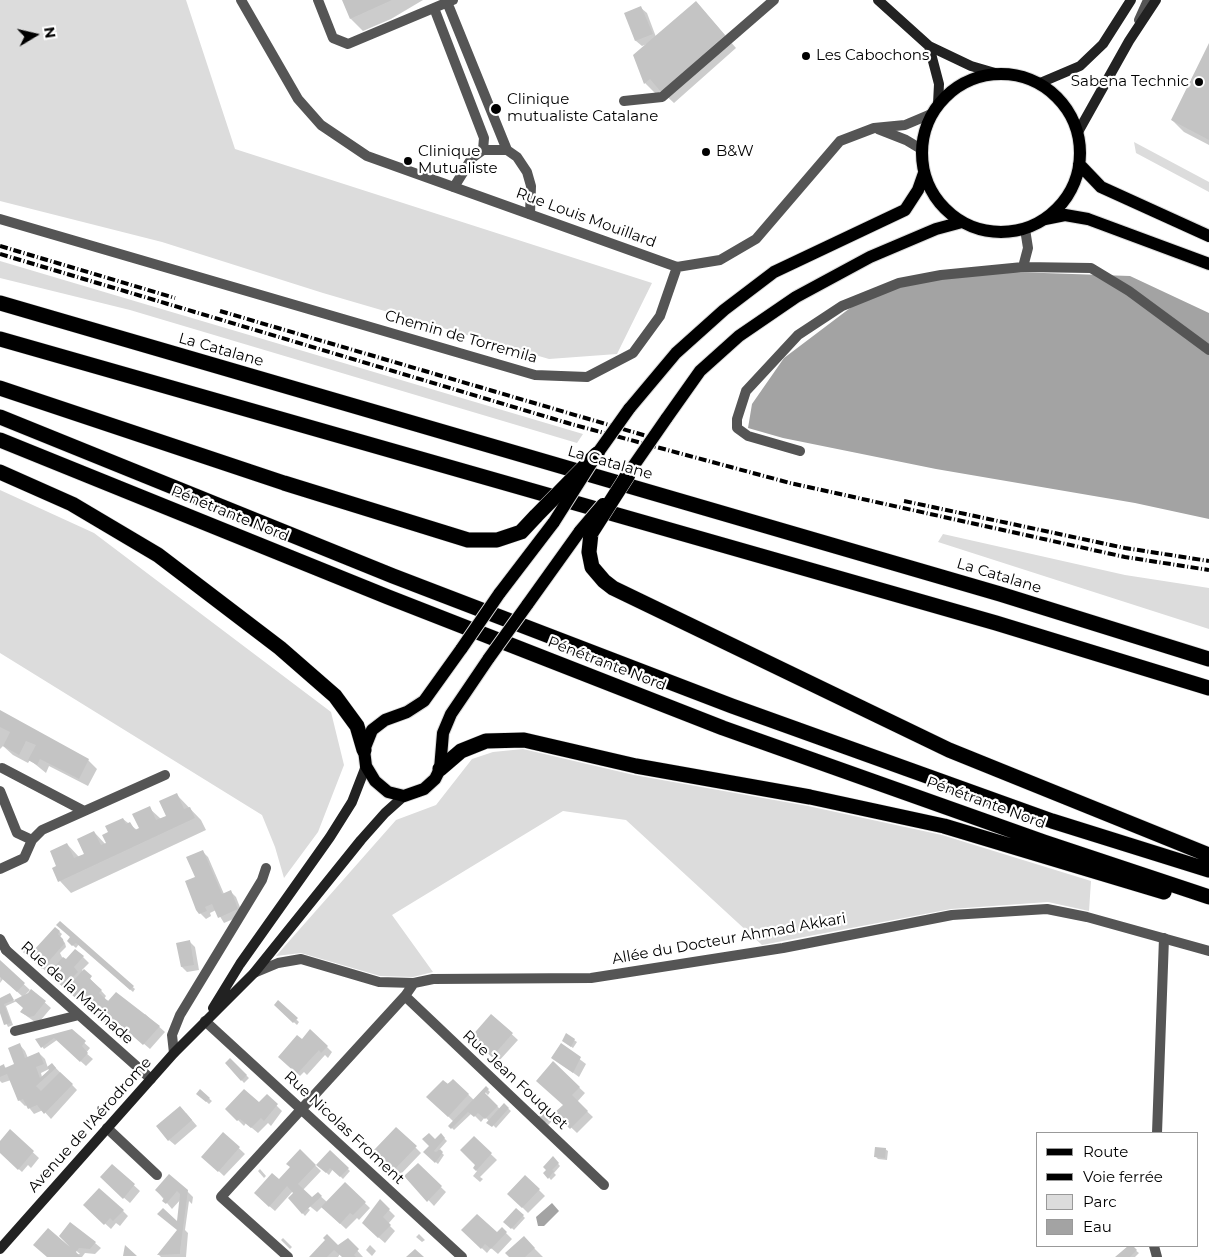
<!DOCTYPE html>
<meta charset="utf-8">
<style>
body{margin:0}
#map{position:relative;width:1209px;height:1257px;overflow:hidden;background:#fff;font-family:Montserrat,sans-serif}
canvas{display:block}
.legend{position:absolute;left:1036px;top:1132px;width:162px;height:115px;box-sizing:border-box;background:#fff;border:1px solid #999;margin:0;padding:6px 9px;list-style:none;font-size:15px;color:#000}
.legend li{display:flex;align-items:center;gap:10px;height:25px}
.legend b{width:25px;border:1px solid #999}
.north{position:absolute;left:10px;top:10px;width:50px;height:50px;-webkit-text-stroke:4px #fff;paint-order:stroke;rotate:81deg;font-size:14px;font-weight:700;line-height:20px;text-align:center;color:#000}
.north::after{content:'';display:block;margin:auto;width:18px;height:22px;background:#000;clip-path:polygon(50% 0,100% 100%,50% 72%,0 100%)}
</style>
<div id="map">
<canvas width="1209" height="1257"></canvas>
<ul class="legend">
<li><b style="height:6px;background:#000"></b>Route</li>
<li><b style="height:6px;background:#000"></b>Voie ferrée</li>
<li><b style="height:14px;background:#dcdcdc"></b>Parc</li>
<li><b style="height:14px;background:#a3a3a3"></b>Eau</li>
</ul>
<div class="north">N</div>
</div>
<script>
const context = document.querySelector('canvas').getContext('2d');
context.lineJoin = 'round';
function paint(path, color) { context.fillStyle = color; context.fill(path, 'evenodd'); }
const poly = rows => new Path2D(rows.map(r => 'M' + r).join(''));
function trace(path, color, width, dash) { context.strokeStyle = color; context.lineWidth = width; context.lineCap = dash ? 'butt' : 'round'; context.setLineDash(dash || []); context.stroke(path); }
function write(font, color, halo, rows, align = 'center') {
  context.font = font + ' Montserrat,sans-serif'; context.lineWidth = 4.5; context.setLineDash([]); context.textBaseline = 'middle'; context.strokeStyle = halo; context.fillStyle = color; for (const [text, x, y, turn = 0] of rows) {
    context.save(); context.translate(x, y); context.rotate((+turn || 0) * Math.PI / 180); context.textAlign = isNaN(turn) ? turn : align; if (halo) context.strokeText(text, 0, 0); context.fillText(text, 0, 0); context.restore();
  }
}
const green = poly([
 [0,0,186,0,235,149,652,283,617,354,549,359,323,293,162,242,0,201],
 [1134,142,1209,182,1209,192,1136,153],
 [0,261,148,305,583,434,577,443,130,310,0,278],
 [0,490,94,533,331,712,344,765,318,832,284,878,275,847,262,815,0,653],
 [943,534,1125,575,1209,588,1209,629,938,542],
 [523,749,634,775,808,806,942,835,1091,881,1089,911,1048,902,951,909,762,945,626,820,563,811,392,915,433,972,413,977,380,976,301,953,276,956,396,820,436,805,472,759,493,752]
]);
const water = poly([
 [986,271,1130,276,1209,313,1209,519,1135,503,936,469,783,438,748,428,752,404,784,358,874,290],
 [552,1203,559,1211,544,1226,538,1226,536,1217]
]);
const shadow = poly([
 [344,0,423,0,391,19,363,31,351,19],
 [696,2,736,48,674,103,661,91,657,95,645,83,647,44,642,46,636,41,625,14,641,8,647,13,656,37],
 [1209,46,1209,145,1184,132,1172,120],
 [0,712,88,760,97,769,88,786,49,766,46,773,30,760,28,763,13,755,3,746,0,749],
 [177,795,201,820,206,830,71,893,60,881,54,869,58,866,67,844,79,857,85,854,94,832,108,847,109,833,123,819,137,830,141,829,149,808,161,819,168,816],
 [202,851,208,857,224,894,230,891,236,897,243,915,224,923,216,910,210,913,211,916,206,919,197,910,205,874],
 [60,923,135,989,133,992,79,944,76,948,68,941,72,938],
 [55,928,62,934,60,937,65,943,66,947,60,953,62,957,66,961,83,957,89,963,82,970,106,996,104,999,143,1016,145,1014,165,1032,150,1049,115,1019,109,1027,30,957],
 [189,941,195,947,199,970,187,972,182,967],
 [1,963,30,990,23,997,3,979,0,983],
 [32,991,51,1008,40,1021,35,1022,21,1012,24,1008,17,1001,6,1006,13,1025,8,1027,0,1009,0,999,10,995,14,1001,29,994],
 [278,1002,299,1022,297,1025,275,1005],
 [491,1015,518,1040,498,1062,477,1043],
 [71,1031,90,1048,86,1053,93,1059,86,1066,57,1040,44,1049,37,1040],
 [302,1040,327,1047,332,1052,328,1058,325,1055,307,1075,304,1072,300,1076,280,1056],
 [574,1040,577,1042,573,1048,566,1043],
 [20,1045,25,1051,28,1058,39,1053,45,1059,48,1068,52,1064,77,1090,51,1119,43,1110,34,1114,27,1105,25,1106,19,1100,11,1080,2,1083,0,1081,0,1067,4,1066,6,1068,17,1065],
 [51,1068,42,1077,41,1073],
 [561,1045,586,1064,579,1077,553,1058],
 [230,1060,249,1078,244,1083,227,1063],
 [553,1063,585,1093,577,1102,593,1117,577,1133,556,1113,564,1105],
 [453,1080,475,1101,483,1093,500,1109,504,1105,511,1111,496,1128,485,1117,481,1122,472,1113,454,1130,450,1126,454,1122,428,1097],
 [486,1088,490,1092,488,1095,483,1090],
 [200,1091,212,1101,209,1104,198,1094],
 [267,1096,282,1111,271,1126,268,1123,258,1133,246,1123,244,1126,227,1109,259,1104],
 [545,1111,553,1120,548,1125,540,1117],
 [186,1113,197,1126,175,1145,169,1140],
 [397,1129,421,1153,400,1175,377,1151],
 [10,1131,39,1158,31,1168,28,1165,22,1172,0,1152,0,1143],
 [224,1134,245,1154,224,1176,209,1162],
 [441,1135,447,1141,439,1150,444,1155,438,1164,424,1152],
 [474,1138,497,1160,480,1177,483,1179,480,1182,473,1176,477,1171,474,1168,477,1165],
 [885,1149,888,1151,887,1160,878,1159,875,1156],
 [300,1151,321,1171,303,1190,312,1199,318,1194,327,1202,345,1184,370,1208,359,1220,357,1218,346,1229,322,1207,317,1212,307,1204,306,1206,310,1210,305,1216,290,1198,295,1193,293,1191,275,1211,261,1199,291,1167],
 [330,1152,350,1171,343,1179,333,1169,329,1175,318,1165],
 [553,1158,560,1166,554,1173,556,1175,551,1180,545,1173],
 [112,1165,140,1191,130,1203,107,1183],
 [418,1165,446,1192,434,1206,406,1176],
 [260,1169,266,1176,264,1178,258,1171],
 [525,1176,545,1196,528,1213,509,1194],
 [156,1190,187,1191,193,1197,192,1204,189,1201,185,1230,188,1233,186,1257,161,1257,159,1255,183,1226,178,1220,181,1199,172,1209],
 [380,1201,395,1216,388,1224,395,1231,385,1243,369,1229],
 [85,1205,123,1211,128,1216,120,1226,116,1223,111,1229],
 [517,1210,525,1218,514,1230,505,1222],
 [502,1229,512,1239,498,1254,491,1248,487,1253,463,1230,497,1234],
 [419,1234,425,1240,422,1242,416,1237],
 [60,1236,95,1243,101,1248,95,1254,85,1253,82,1257,48,1257,80,1254],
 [283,1238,292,1247,290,1249,281,1240],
 [348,1240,363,1257,343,1257,340,1254,338,1257,311,1257,338,1247],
 [529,1243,543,1257,511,1257],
 [370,1245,376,1251,372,1256,366,1250],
 [1130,1246,1139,1253,1135,1257,1116,1257]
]);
const building = poly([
 [342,0,392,0,350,19],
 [696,1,725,35,661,92,650,79,644,84,633,55],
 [641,6,653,34,635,41,624,13],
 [1209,43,1209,140,1171,120],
 [0,710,89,759,79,779,40,759,37,765,28,760,36,745,26,741,19,755,3,746,10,732,0,727],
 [177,793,184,809,190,807,195,818,58,882,52,868,56,866,50,851,67,843,74,858,84,854,77,839,94,831,101,845,106,843,102,835,108,832,105,826,123,818,126,824,130,822,135,830,139,828,132,814,150,806,156,820,166,816,159,801],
 [203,850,222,894,231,890,238,909,218,918,212,904,205,907,207,911,199,914,196,910,185,881,195,877,186,857],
 [60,921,134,986,130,990,76,943,72,946,67,941,70,937,56,925],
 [55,927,60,931,58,934,63,939,64,944,42,969,23,952,27,946,33,951],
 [190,940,194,965,181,967,176,943],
 [75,949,84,956,74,967,78,972,72,978,74,980,84,969,92,976,90,979,102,990,99,993,108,1001,116,992,160,1026,143,1045,109,1015,103,1022,48,974,63,957,66,959],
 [0,960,25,983,17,992,0,977],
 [31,989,46,1001,34,1016,29,1017,20,1012,23,1008,14,1000,4,1004,11,1023,4,1025,0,1013,0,998,10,993,14,1000,28,993],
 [278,1000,298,1018,293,1023,274,1005],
 [491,1014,513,1033,492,1057,470,1038],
 [72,1029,86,1041,82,1046,88,1053,80,1062,54,1038,41,1048,35,1039],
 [310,1029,328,1046,321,1053,319,1050,297,1074,278,1057,297,1035,302,1039],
 [566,1033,575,1039,571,1047,562,1041],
 [20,1043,25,1058,39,1052,44,1064,36,1067,40,1078,49,1070,47,1067,52,1063,56,1068,36,1086,41,1091,60,1072,73,1084,44,1114,37,1105,28,1109,23,1099,18,1101,7,1074,0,1077,0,1066,4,1064,5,1068,14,1064,8,1048],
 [561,1043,581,1057,573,1073,551,1058],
 [230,1058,247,1075,241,1081,225,1063],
 [553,1061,580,1087,572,1095,588,1111,570,1129,554,1113,563,1105,536,1081],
 [453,1079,469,1094,448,1117,426,1097,443,1080,448,1084],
 [486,1086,489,1089,485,1093,498,1106,485,1119,478,1113,474,1117,468,1112,451,1129,448,1126],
 [200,1089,210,1098,206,1102,196,1094],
 [244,1089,259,1102,267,1094,278,1104,264,1121,261,1118,251,1128,240,1119,237,1121,225,1109],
 [504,1103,509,1108,492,1127,486,1123],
 [180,1106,192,1120,168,1141,156,1126],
 [545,1110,552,1116,545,1123,538,1117],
 [396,1127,417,1146,394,1170,374,1150],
 [10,1129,34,1151,18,1170,0,1153,0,1141],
 [223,1132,240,1147,218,1172,201,1157],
 [429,1133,435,1139,441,1133,445,1138,434,1151,436,1152,440,1149,443,1152,435,1163,423,1152,429,1146,422,1139],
 [474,1136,492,1153,476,1171,473,1168,475,1165,460,1150],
 [875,1147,886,1148,885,1158,874,1157],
 [300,1149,316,1165,298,1184,312,1197,318,1192,322,1196,302,1214,288,1198,293,1193,287,1186,269,1207,254,1193,272,1173,279,1179,290,1167,286,1164],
 [330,1150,349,1168,340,1177,330,1168,326,1173,316,1165],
 [553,1156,559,1163,552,1170,554,1171,548,1179,543,1173,546,1170,543,1167],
 [418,1163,442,1186,427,1202,404,1176],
 [112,1164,135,1184,123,1199,100,1177],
 [169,1174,188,1190,180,1251,180,1254,157,1255,177,1230,157,1214,163,1208,177,1221,180,1194,177,1191,166,1204,162,1201,164,1198,155,1190],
 [525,1175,540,1189,522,1208,507,1194],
 [345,1182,366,1202,353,1215,350,1213,340,1224,321,1207],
 [99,1188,124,1210,113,1221,110,1218,104,1225,83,1205],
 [380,1199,390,1209,383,1217,391,1225,378,1238,362,1223],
 [516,1208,524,1215,511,1229,503,1222],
 [477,1214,497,1232,502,1227,507,1232,491,1249,485,1244,481,1249,461,1230],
 [70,1222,96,1242,90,1249,79,1248,76,1252,81,1257,47,1257,33,1245,48,1228,70,1247,59,1236],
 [327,1234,338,1245,348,1238,359,1249,354,1255,356,1257,342,1257,334,1250,327,1257,309,1257,325,1240,323,1238],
 [524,1236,535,1248,525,1257,509,1257,505,1253],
 [125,1245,137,1256,123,1256],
 [1128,1246,1133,1246,1137,1250,1130,1257,1115,1257],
 [415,1249,424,1257,406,1257]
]);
const lane = poly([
 [318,0,333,38,348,44,453,0],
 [447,2,507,150],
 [434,8,484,138,483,150],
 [1139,20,1148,0],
 [624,101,662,97,774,0],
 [454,187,472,158,483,150,507,150,517,157,527,172,531,186,530,214],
 [1025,229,1028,248,1023,267,1091,268,1129,291,1209,350],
 [800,451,748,436,737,428,737,419,746,391,798,335,842,306,899,283,941,275,1023,267],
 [2,768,84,811],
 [0,791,17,833,32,840],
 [0,869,24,858,32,840,42,830,165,775],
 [0,939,6,950],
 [107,1128,157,1175],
 [1157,1133,1164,938],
 [1154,1246,1157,1257]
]);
const street = poly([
 [241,0,298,99,321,125,367,156,677,267,720,260,756,239,840,141,874,128,905,125,931,114],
 [878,129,906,140,921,149],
 [0,219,535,375,587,377,633,353,660,316,677,267],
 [6,950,151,1079],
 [254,973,278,963,301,959,379,982,414,983,433,979,591,978,783,948,952,915,1047,909,1087,917,1209,951],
 [405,996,604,1185],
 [205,1021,462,1257],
 [15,1031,79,1015],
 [174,1053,172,1035,180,1015,262,880,266,868],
 [288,1257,221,1197,405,996,414,983]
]);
const secondary = poly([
 [878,0,929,46,971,66,995,73],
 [929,46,939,84,938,104],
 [1040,83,1080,66,1103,44,1131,0],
 [1078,132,1129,41,1156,0],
 [213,1008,240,964,330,837,352,802,366,766],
 [0,1249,174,1053,254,973,361,840,385,813,404,796]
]);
const primary = poly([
 '922 153a79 79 0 1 1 158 0a79 79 0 1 1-158 0Z',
 [1079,164,1101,187,1209,236],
 [1045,219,1065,215,1088,219,1209,264],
 [629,409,676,353,724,310,774,272,905,210,918,190,924,173],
 [666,419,700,371,739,336,796,297,870,257,936,229,962,222],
 [499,594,554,522],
 [527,605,580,531],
 [462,648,424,701,407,712,385,720,372,730,364,750,366,766,375,781,388,792,404,796,424,789,435,779,440,769,443,733,451,714,489,658]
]);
const highway = poly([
 [0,303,1000,594,1209,659],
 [0,339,996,623,1209,688],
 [0,388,284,483,468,540,497,540,521,532,536,516],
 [0,417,393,576,732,706,1052,821,1209,870],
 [0,440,388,597,723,728,1044,842,1209,897],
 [0,472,72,504,158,555,280,648,335,696,357,726,364,750],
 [591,533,589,552,592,567,604,581,613,588,949,750,1209,855],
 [440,769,461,751,486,741,524,740,636,766,810,797,944,826,1164,892]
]);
const rail = poly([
 [0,246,175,298],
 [0,254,571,424,790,483,1125,557,1209,570],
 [220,311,657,439],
 [904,501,1125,548,1209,561]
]);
const primaryBridge = poly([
 [623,481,666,419],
 [554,522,597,454,629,409],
 [580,531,603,504],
 [462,648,499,594],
 [489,658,527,605]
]);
const highwayBridge = poly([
 [536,516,597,454],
 [591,533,628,475]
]);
const markers = [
 [806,56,5,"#000"],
 [1199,82,5,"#000"],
 [496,109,6,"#000"],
 [706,152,5,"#000"],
 [408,161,5,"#000"]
];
const poiNames = [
 ["Les Cabochons",816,56],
 ["Sabena Technic",1189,82,"right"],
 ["Clinique",507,100],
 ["mutualiste Catalane",507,117],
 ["Clinique",418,152],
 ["Mutualiste",418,169],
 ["B&W",716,152]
];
const streetNames = [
 ["Rue Louis Mouillard",586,218,20],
 ["Chemin de Torremila",461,337,16],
 ["La Catalane",221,350,16],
 ["La Catalane",610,463,16],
 ["Pénétrante Nord",230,514,22],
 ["La Catalane",999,576,17],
 ["Pénétrante Nord",607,664,21],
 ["Pénétrante Nord",986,803,20],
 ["Allée du Docteur Ahmad Akkari",729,939,-10],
 ["Rue de la Marinade",77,993,42],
 ["Rue Jean Fouquet",515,1080,43],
 ["Avenue de l'Aérodrome",90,1125,-48],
 ["Rue Nicolas Froment",344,1128,43]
];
paint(green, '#dcdcdc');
paint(water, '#a3a3a3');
paint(shadow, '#0003');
paint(building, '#c4c4c4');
trace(primary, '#dbdbdb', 14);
trace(highway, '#dbdbdb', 16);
trace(lane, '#555', 10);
trace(street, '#555', 10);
trace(secondary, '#222', 10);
trace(primary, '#000', 12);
trace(highway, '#000', 15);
trace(rail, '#000', 4, [8, 2.5, 1, 2.5]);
trace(primaryBridge, '#dbdbdb', 14, []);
trace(highwayBridge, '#dbdbdb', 16, []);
trace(primaryBridge, '#000', 12);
trace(highwayBridge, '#000', 15);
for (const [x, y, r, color] of markers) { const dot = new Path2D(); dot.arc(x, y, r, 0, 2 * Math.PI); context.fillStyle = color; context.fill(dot); trace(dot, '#fff', 2); }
write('15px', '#000', '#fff', poiNames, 'left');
write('15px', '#000', '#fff', streetNames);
</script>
